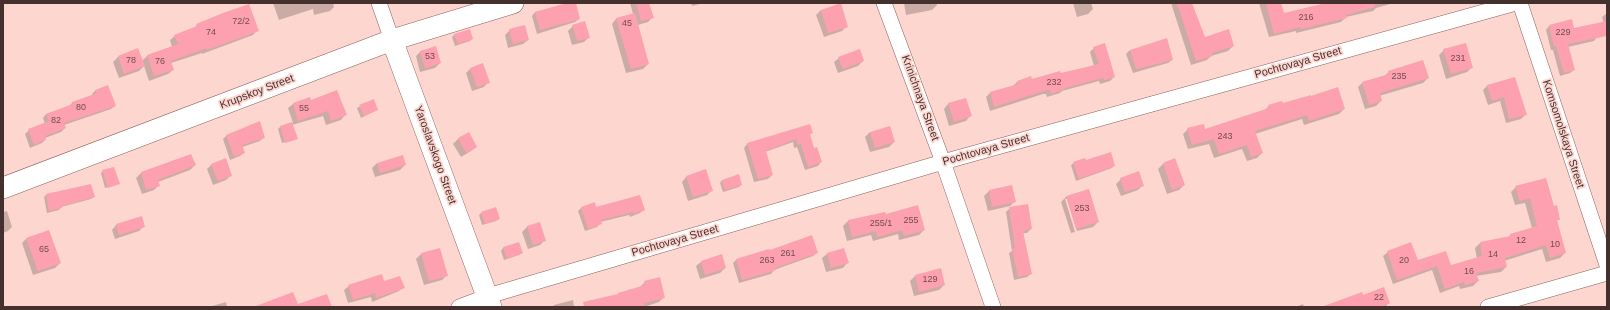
<!DOCTYPE html>
<style>
body{margin:0}
#map{position:relative;width:1610px;height:310px;overflow:hidden;background:#fed6d0;font-family:Arial,sans-serif}
canvas{display:block}
.frame{position:absolute;inset:0;border:4px solid #44312e;pointer-events:none}
</style>
<div id="map">
<canvas width="1610" height="310"></canvas>
<div class="frame"></div>
</div>
<script>
const context = document.querySelector('canvas').getContext('2d');
context.lineJoin = 'round';
function paint(path, color) { context.fillStyle = color; context.fill(path, 'evenodd'); }
const poly = rows => new Path2D(rows.map(r => 'M' + r).join(''));
function trace(path, color, width, dash) { context.strokeStyle = color; context.lineWidth = width; context.lineCap = dash ? 'butt' : 'round'; context.setLineDash(dash || []); context.stroke(path); }
function write(font, color, halo, rows, align = 'center') {
  context.font = font + ' Arial,sans-serif'; context.lineWidth = 3.5; context.setLineDash([]); context.textBaseline = 'middle'; context.strokeStyle = halo; context.fillStyle = color; for (const [text, x, y, turn = 0] of rows) {
    context.save(); context.translate(x, y); context.rotate((+turn || 0) * Math.PI / 180); context.textAlign = isNaN(turn) ? turn : align; if (halo) context.strokeText(text, 0, 0); context.fillText(text, 0, 0); context.restore();
  }
}
const shadow = poly([
 [273,3,333,3,334,7,330,11,314,15,313,9,279,20],
 [569,3,575,3,579,19,575,22,537,34,532,16,535,12],
 [630,3,648,3,653,17,648,22,638,25,648,64,643,69,626,73,612,24,616,19,633,14],
 [691,3,704,3,692,6],
 [904,3,937,3,937,5,932,10,906,15],
 [1073,3,1091,3,1093,9,1088,14,1077,17],
 [1171,3,1188,3,1205,38,1233,46,1228,51,1211,56,1207,60,1191,65],
 [1259,3,1280,3,1284,14,1324,5,1324,3,1394,3,1376,8,1373,11,1346,17,1341,22,1296,33,1296,31,1269,37],
 [821,10,847,26,842,31,824,37,816,15],
 [1607,13,1607,33,1602,17],
 [197,25,257,30,253,35,202,54,202,53,171,63,173,70,168,74,149,81,144,66,139,71,119,78,113,62,118,57,138,50,142,61,147,56,172,47,170,40,175,36,194,29],
 [573,26,589,37,584,42,572,45,568,31],
 [1549,26,1573,29,1597,37,1594,41,1568,47,1574,70,1570,73,1560,76,1553,50,1551,50,1546,30],
 [510,30,528,40,523,44,508,48,505,35],
 [455,34,472,39,470,41,455,46,452,37],
 [1094,48,1114,77,1110,81,1100,84,1099,81,1062,91,1060,93,1047,97,1046,94,1043,94,990,111,986,97,990,93,1013,86,1017,82,1031,80,1094,66,1090,52],
 [1130,50,1172,60,1168,63,1133,73,1126,54],
 [1444,50,1472,67,1467,72,1446,79,1439,55],
 [421,51,440,63,435,68,420,72,416,56],
 [839,58,863,61,858,66,838,73,834,62],
 [471,68,488,82,484,87,472,91,466,73],
 [1389,72,1428,78,1423,83,1379,96,1381,101,1376,106,1365,109,1358,87,1363,82,1384,76],
 [1515,78,1525,115,1521,119,1506,123,1500,101,1488,105,1483,90,1487,86],
 [96,90,115,106,111,109,64,125,65,128,61,132,45,138,45,140,42,143,30,148,25,134,29,130,45,124,43,118,46,114,69,106,73,102,92,96,92,94],
 [373,100,377,110,361,118,357,108],
 [310,101,345,115,341,120,326,125,323,116,292,125,297,139,282,143,278,129,280,127,293,123,288,108,293,104],
 [948,104,970,116,966,121,949,126,944,109],
 [1282,104,1344,109,1339,114,1304,125,1302,119,1255,134,1262,153,1257,158,1247,161,1242,149,1214,158,1209,144,1188,149,1183,134,1188,129,1205,130,1265,110,1269,106],
 [809,126,812,133,809,135,814,150,821,162,818,166,805,170,797,147,794,148,793,142,765,152,772,175,768,179,754,182,744,148,747,144],
 [870,132,894,142,889,147,870,152,865,137],
 [469,133,476,147,471,151,461,157,453,144,458,139],
 [227,135,264,137,260,141,242,147,244,153,240,156,230,160,223,139],
 [191,155,195,165,190,170,158,182,159,185,154,190,142,194,136,178,141,173],
 [1175,160,1184,185,1179,190,1167,194,1158,169,1163,164],
 [377,163,405,165,400,170,375,177,372,168],
 [1074,163,1114,165,1112,168,1076,181,1071,165],
 [212,164,231,175,226,180,213,185,207,169],
 [103,171,119,184,105,188,101,173],
 [686,177,712,190,707,195,688,201,682,182],
 [1121,179,1143,185,1138,190,1121,196,1116,184],
 [722,180,741,185,739,187,723,192,720,183],
 [90,185,94,197,91,199,61,207,59,210,47,213,44,197,46,195],
 [1011,186,1015,201,1010,206,988,211,984,196,989,191],
 [1516,187,1553,207,1559,219,1556,222,1565,253,1560,258,1546,262,1542,249,1504,261,1506,267,1501,272,1476,276,1478,281,1473,286,1460,289,1459,286,1440,293,1432,270,1393,284,1383,256,1388,252,1417,262,1450,266,1477,259,1475,248,1480,243,1508,238,1510,235,1532,228,1525,203,1515,205,1511,192],
 [1088,191,1098,222,1093,227,1077,231,1067,199,1065,199,1075,232,1071,233,1061,202,1066,197],
 [594,204,595,208,644,210,640,213,630,217,629,215,600,222,597,227,585,231,578,211,581,208],
 [1010,208,1031,229,1027,233,1023,233,1031,274,1027,277,1014,280,1009,253,1012,251,1006,212],
 [7,211,12,227,8,231,3,233,3,212],
 [481,213,499,219,496,221,482,225,479,215],
 [885,213,885,215,924,230,919,235,899,240,898,234,873,241,871,235,847,241,843,226,848,221],
 [539,223,545,240,540,245,528,249,522,232,527,227],
 [116,225,144,226,139,231,115,239,112,230],
 [27,238,60,263,55,268,33,275,22,243],
 [518,243,522,253,519,255,504,260,501,251,503,248],
 [843,249,847,263,843,268,826,272,822,258,827,254],
 [817,253,813,256,774,270,771,274,739,283,733,263,737,259],
 [421,254,447,275,442,280,424,285,416,259],
 [701,262,725,268,720,273,700,279,696,266],
 [915,276,944,285,939,290,914,296,910,281],
 [645,282,664,297,659,302,644,307,585,307,639,288],
 [384,283,403,287,399,291,372,302,371,297,348,303,344,290,349,286],
 [1362,296,1389,303,1385,307,1325,307],
 [573,300,574,307,552,307,554,305],
 [226,302,227,307,211,307,212,306],
 [1303,304,1304,307,1295,307]
]);
const building = poly([
 [567,3,576,3,580,19,540,30,535,12],
 [636,3,649,3,654,18,641,21],
 [841,3,848,27,828,33,821,10],
 [1177,3,1192,3,1205,37,1229,29,1234,46,1212,53,1213,56,1196,61],
 [1266,3,1281,3,1284,13,1326,3,1375,3,1375,7,1346,15,1347,18,1334,21,1301,29,1300,27,1274,34],
 [249,4,259,31,207,50,207,48,171,61,174,70,154,76,147,55,178,44,174,35,197,26,196,24,223,13],
 [635,13,649,64,631,69,616,18],
 [1572,19,1574,28,1607,21,1607,36,1568,44,1575,70,1564,73,1556,46,1554,47,1549,25],
 [585,21,590,38,577,41,572,25],
 [525,25,529,40,513,44,509,29],
 [470,29,473,39,458,44,454,34],
 [1167,38,1173,60,1136,69,1130,50],
 [1105,43,1115,77,1104,80,1103,78,1065,88,1065,89,1051,94,1050,90,1047,90,994,107,990,92,1018,84,1017,81,1031,76,1032,79,1060,71,1061,73,1099,64,1093,47],
 [1466,43,1473,68,1451,74,1443,49],
 [436,46,441,63,425,68,420,51],
 [138,48,145,66,124,74,118,56],
 [860,49,864,61,843,69,838,57],
 [1423,60,1429,78,1380,93,1382,101,1369,105,1362,82,1389,74,1388,71],
 [483,63,490,83,477,87,470,68],
 [1515,77,1527,115,1509,119,1504,97,1492,101,1487,85],
 [108,85,116,106,64,123,66,128,45,136,46,140,34,145,28,129,49,121,46,114,73,104,72,102,97,93,95,90],
 [1338,87,1345,109,1309,121,1307,115,1255,131,1263,153,1251,157,1247,145,1219,154,1214,139,1192,145,1187,128,1204,124,1205,129,1269,108,1268,105,1282,101,1283,103,1311,95,1311,96],
 [337,90,347,115,331,121,328,111,298,121,293,103,310,97,311,100],
 [966,98,972,116,954,122,948,103],
 [374,99,378,110,364,116,359,105],
 [260,121,265,138,242,145,245,153,234,157,226,135],
 [292,122,298,139,285,143,280,126],
 [810,124,813,133,810,134,814,148,817,147,822,162,808,167,801,144,798,145,796,139,766,151,773,175,758,179,747,143],
 [890,126,895,142,875,148,870,132],
 [469,132,477,147,466,153,458,138],
 [1111,152,1115,166,1079,179,1073,162,1085,158,1086,160],
 [191,154,196,165,158,180,160,186,146,190,141,172],
 [403,155,406,165,380,173,377,163],
 [226,158,232,176,218,181,211,164],
 [1175,158,1185,185,1172,190,1163,163],
 [114,167,120,184,108,188,102,170],
 [706,169,713,191,693,197,686,176],
 [1139,171,1144,186,1125,192,1120,178],
 [739,174,742,185,725,190,722,180],
 [1546,178,1554,206,1557,205,1560,220,1557,220,1566,253,1550,258,1546,245,1505,258,1507,267,1476,273,1479,281,1465,285,1464,282,1445,289,1437,266,1397,280,1387,251,1411,242,1418,260,1446,251,1451,265,1482,256,1480,242,1511,236,1510,234,1537,226,1530,198,1520,201,1515,186],
 [91,184,95,197,62,206,62,208,49,211,46,194],
 [1012,185,1016,202,992,207,989,190],
 [1089,189,1099,222,1076,229,1066,196],
 [640,195,645,210,633,214,633,212,601,220,602,224,588,229,581,207,595,202,596,207],
 [1028,204,1032,229,1023,231,1032,274,1018,277,1012,249,1015,248,1009,207],
 [918,205,925,230,904,236,902,230,877,237,876,231,852,237,848,220,885,212,886,214],
 [496,207,500,219,485,224,481,212],
 [142,216,145,227,119,235,116,224],
 [540,222,546,241,533,245,527,226],
 [49,230,61,263,38,271,26,238],
 [812,235,818,253,775,268,776,270,742,280,736,259,769,249,770,250],
 [519,242,523,253,507,259,503,247],
 [440,248,448,276,429,281,421,253],
 [844,248,849,263,831,268,827,253],
 [722,254,726,268,705,275,701,261],
 [941,268,945,285,919,292,915,275],
 [382,274,384,281,400,276,405,288,376,298,375,293,353,300,348,285],
 [660,277,665,298,644,303,645,307,584,307,583,302,618,294,618,293,645,285,644,281],
 [1384,287,1390,303,1380,307,1324,307,1324,306,1362,292,1363,295],
 [293,292,298,304,327,294,332,307,256,307,256,306]
]);
const street = poly([
 [379,3,392,40],
 [884,3,943,162,993,307],
 [1520,3,1607,265],
 [459,307,488,296,943,162,1516,3],
 [1488,307,1607,273]
]);
const secondary = poly([
 [392,40,491,307],
 [3,188,392,40,513,3]
]);
const numberNames = [
 ["216",1306,18],
 ["72/2",241,22],
 ["45",627,24],
 ["74",211,33],
 ["229",1563,33],
 ["53",430,57],
 ["231",1458,59],
 ["78",131,61],
 ["76",160,62],
 ["235",1399,77],
 ["232",1054,83],
 ["80",81,108],
 ["55",304,109],
 ["82",56,121],
 ["243",1225,137],
 ["253",1082,209],
 ["255",911,221],
 ["255/1",881,224],
 ["12",1521,241],
 ["10",1555,245],
 ["65",44,250],
 ["261",788,254],
 ["14",1493,255],
 ["263",767,261],
 ["20",1404,261],
 ["16",1469,272],
 ["129",930,280],
 ["22",1379,298]
];
const streetNames = [
 ["Pochtovaya Street",1298,63,-16],
 ["Krupskoy Street",257,92,-21],
 ["Krinichnaya Street",920,98,70],
 ["Komsomolskaya Street",1563,134,72],
 ["Pochtovaya Street",986,150,-16],
 ["Yaroslavskogo Street",435,155,70],
 ["Pochtovaya Street",675,241,-16]
];
paint(shadow, '#0003');
paint(building, '#fda0b0');
trace(street, '#8d625c', 16);
trace(secondary, '#8d625c', 22);
trace(street, '#fff', 15);
trace(secondary, '#fff', 21);
write('9px', '#724d4e', null, numberNames);
write('11px', '#44312e', '#fed6d0', streetNames);
</script>
